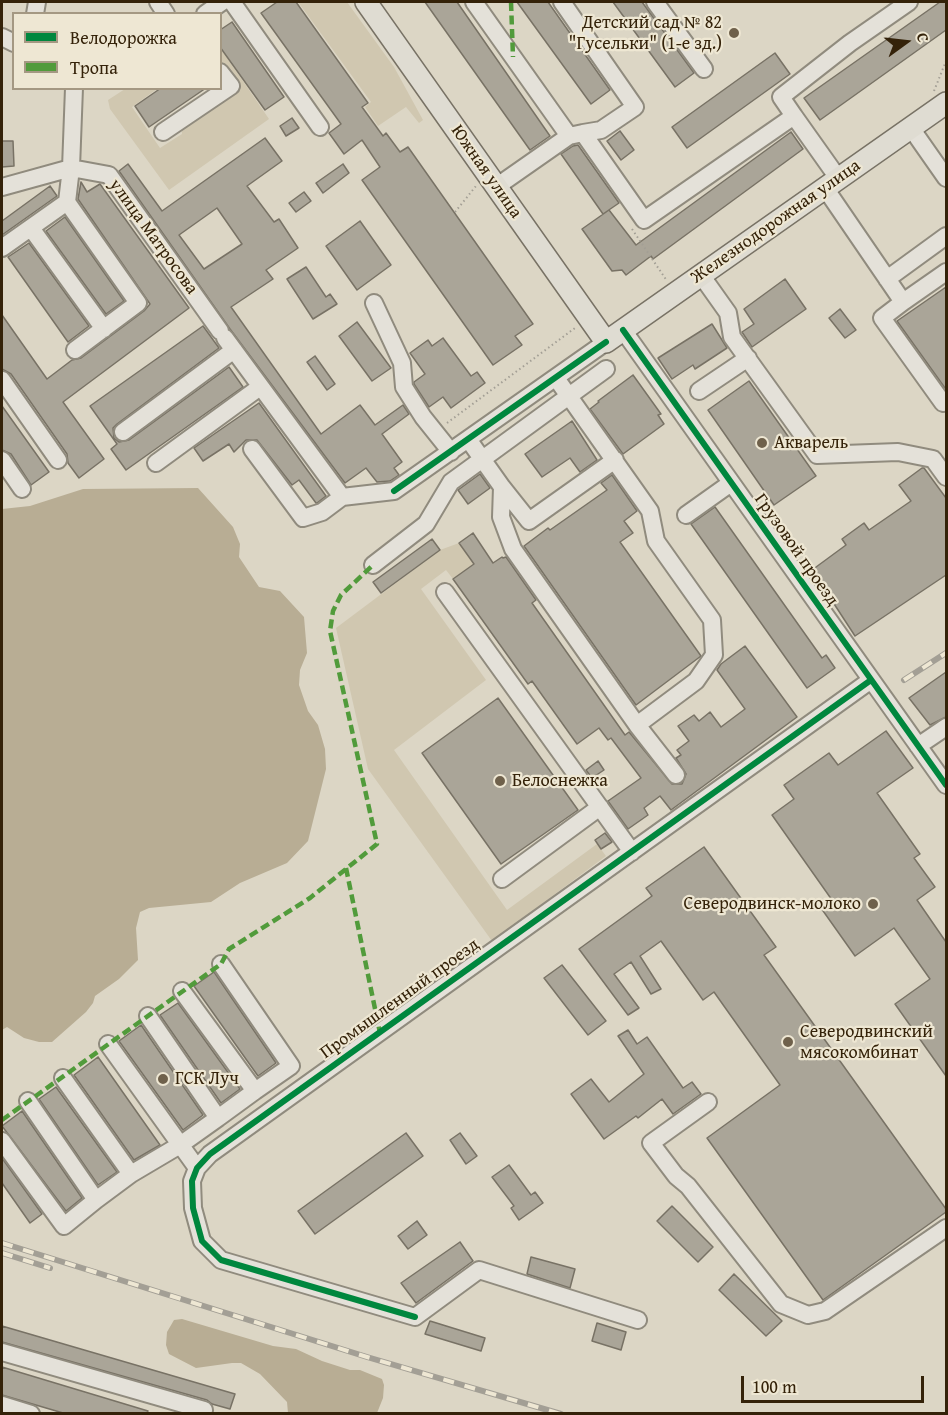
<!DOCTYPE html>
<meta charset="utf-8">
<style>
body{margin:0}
#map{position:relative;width:948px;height:1415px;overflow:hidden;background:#dcd6c5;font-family:"Gentium Book Plus",serif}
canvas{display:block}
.frame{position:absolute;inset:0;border:3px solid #342209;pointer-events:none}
.legend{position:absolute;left:12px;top:12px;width:210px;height:78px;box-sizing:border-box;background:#eee7d3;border:2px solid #a49882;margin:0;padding:8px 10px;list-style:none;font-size:18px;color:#342209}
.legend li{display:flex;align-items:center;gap:12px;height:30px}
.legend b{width:30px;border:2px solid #a49882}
.north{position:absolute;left:876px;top:12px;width:60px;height:60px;-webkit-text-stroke:4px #eee7d3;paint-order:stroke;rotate:75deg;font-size:16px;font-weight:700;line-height:24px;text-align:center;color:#342209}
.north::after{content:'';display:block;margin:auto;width:21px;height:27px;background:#342209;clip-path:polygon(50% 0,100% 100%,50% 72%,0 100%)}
.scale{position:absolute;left:741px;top:1376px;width:183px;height:27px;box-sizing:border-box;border:3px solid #342209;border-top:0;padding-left:8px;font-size:18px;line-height:21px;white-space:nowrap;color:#342209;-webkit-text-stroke:4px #eee7d3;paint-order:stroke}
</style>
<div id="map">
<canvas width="948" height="1415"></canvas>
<div class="frame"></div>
<ul class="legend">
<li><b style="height:8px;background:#00873e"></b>Велодорожка</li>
<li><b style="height:8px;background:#519b3b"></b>Тропа</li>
</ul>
<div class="north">С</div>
<div class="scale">100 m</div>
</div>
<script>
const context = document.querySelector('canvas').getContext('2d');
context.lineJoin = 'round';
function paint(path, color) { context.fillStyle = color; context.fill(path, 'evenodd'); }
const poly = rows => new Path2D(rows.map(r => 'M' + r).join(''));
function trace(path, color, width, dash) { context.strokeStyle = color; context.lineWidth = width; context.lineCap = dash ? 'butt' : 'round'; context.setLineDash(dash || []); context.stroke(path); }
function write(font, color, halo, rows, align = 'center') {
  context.font = font + ' "Gentium Book Plus",serif'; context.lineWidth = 4.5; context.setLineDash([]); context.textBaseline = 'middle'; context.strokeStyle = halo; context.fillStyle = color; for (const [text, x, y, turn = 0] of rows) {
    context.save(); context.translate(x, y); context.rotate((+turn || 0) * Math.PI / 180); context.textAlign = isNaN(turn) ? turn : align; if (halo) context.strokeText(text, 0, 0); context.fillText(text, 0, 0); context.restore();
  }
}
const green = poly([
 [298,2,347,2,394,67,423,120,419,123,406,107,378,126,365,107,371,102],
 [221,49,269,119,169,190,110,109,108,100,125,89,157,89,132,107,160,148,182,134,181,125,235,88,221,66],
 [459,543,474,564,453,579,446,570,421,589,486,680,394,750,507,910,597,844,606,856,492,941,368,769,336,628,440,550]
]);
const water = poly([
 [198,488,233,527,240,544,239,557,259,587,280,591,304,617,307,653,300,670,299,685,308,711,318,725,325,749,326,769,308,841,287,863,240,883,211,902,149,908,140,912,136,928,138,960,119,979,95,996,93,1003,86,1012,52,1042,39,1042,24,1038,7,1027,2,1030,2,509,30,506,83,489],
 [182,1319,273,1346,296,1349,322,1361,350,1370,360,1370,382,1379,384,1385,383,1398,377,1413,288,1413,287,1402,260,1374,241,1363,232,1363,196,1368,169,1354,166,1345,167,1332,174,1320]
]);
const building = poly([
 [277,2,296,2,368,103,362,107,383,136,386,133,400,152,408,147,533,324,515,336,522,345,493,365,362,180,380,167,362,140,344,154,329,133,341,124,261,13,277,2],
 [425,2,457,2,550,136,530,150,425,2],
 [517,2,548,2,610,90,591,104,517,2],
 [613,2,642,2,694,73,675,87,613,2],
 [940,2,946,2,946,30,820,120,804,98,940,2],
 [232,22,284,97,265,110,220,47,220,30,232,22],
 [775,53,790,74,687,148,672,127,775,53],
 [161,88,206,88,149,127,135,106,161,88],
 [292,118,299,128,286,136,280,126,292,118],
 [620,131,634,150,621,160,607,141,620,131],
 [791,132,803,149,653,259,651,256,626,275,622,270,612,271,582,229,609,210,636,245,791,132],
 [265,138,282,161,247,186,274,222,279,219,298,248,266,270,273,279,231,307,321,434,360,405,375,425,403,405,409,414,382,434,402,462,394,468,399,475,390,481,377,482,366,468,345,483,230,329,119,171,128,164,162,211,265,138],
 [217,208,242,244,204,269,179,235,217,208],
 [2,141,13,141,14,166,2,167,2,141],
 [578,145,619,203,603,214,561,154,573,146,578,145],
 [343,164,349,173,323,193,316,183,343,164],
 [81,182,87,192,100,184,189,308,63,402,104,459,79,478,68,463,67,454,11,374,2,369,2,315,47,379,72,360,81,358,144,311,150,304,78,199,81,182],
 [50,186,57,196,2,235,2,221,50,186],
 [304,192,311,201,296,212,289,203,304,192],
 [65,217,124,301,106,314,46,231,65,217],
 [360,221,391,265,357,290,326,246,360,221],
 [29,243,89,326,68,342,8,257,29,243],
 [306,267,326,297,330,294,337,304,313,319,287,279,306,267],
 [785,279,806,309,752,347,742,332,754,324,744,309,785,279],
 [946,287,946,387,945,388,897,321,946,287],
 [840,309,856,330,845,338,829,318,840,309],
 [357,322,391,368,372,381,339,336,357,322],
 [712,324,727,348,695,369,693,365,672,379,658,358,712,324],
 [203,326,219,348,117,424,113,428,114,438,119,442,129,440,229,367,243,387,126,470,111,449,117,444,90,406,203,326],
 [443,338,471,376,477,372,485,383,451,408,443,397,429,407,414,384,414,382,425,374,410,353,428,340,432,346,443,338],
 [315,356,335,384,327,390,307,362,315,356],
 [633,375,661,414,658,415,664,424,623,454,590,409,599,402,598,401,633,375],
 [749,381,816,476,774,505,708,410,749,381],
 [259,403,326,496,317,503,316,503,299,480,292,485,257,440,246,440,234,452,229,444,203,461,194,448,259,403],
 [2,406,49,472,31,485,11,454,2,450,2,406],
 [572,421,597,460,580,472,570,458,542,477,525,454,572,421],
 [922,468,924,468,946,498,946,575,855,636,812,570,846,545,842,539,864,523,869,530,911,501,899,485,922,468],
 [480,474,490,488,468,504,458,490,480,474],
 [612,475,637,511,624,521,633,533,620,542,701,656,636,705,524,546,548,528,550,530,607,490,601,483,612,475],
 [715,507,822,658,826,655,835,668,807,688,691,524,715,507],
 [473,533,493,563,502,557,503,558,506,557,536,600,532,603,625,735,629,732,672,784,682,784,686,774,676,758,681,755,677,750,689,741,678,726,694,715,699,721,710,712,721,727,745,709,717,670,721,664,745,646,797,717,671,810,660,796,644,808,648,815,628,829,608,801,641,778,611,738,608,740,599,728,577,744,532,681,528,684,453,579,474,564,459,543,473,533],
 [432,539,440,550,381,593,373,582,432,539],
 [946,672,946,717,930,725,909,698,946,672],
 [498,698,578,810,501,864,422,753,498,698],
 [886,731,913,768,877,793,920,854,914,858,935,887,917,900,946,942,946,1076,895,1004,930,979,894,928,855,956,821,908,832,900,772,815,794,799,784,785,829,753,838,765,886,731],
 [598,761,604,770,592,778,586,770,598,761],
 [605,833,612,842,601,849,595,840,605,833],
 [704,847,776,947,764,955,946,1209,946,1212,823,1300,707,1138,780,1085,714,992,703,1000,661,941,640,956,661,989,651,994,631,962,614,974,639,1008,628,1015,579,949,652,896,646,888,704,847],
 [562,965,606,1021,588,1035,544,978,562,965],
 [214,972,276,1063,258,1076,194,986,214,972],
 [178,1003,240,1089,221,1103,160,1015,178,1003],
 [141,1025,203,1115,183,1130,119,1041,141,1025],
 [628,1030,637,1044,647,1037,683,1088,692,1082,701,1094,673,1114,662,1099,638,1118,636,1116,604,1139,571,1094,591,1079,609,1102,644,1074,618,1036,628,1030],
 [98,1057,160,1145,134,1160,74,1075,98,1057],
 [56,1087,117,1172,98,1185,39,1099,56,1087],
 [22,1111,82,1198,66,1211,2,1126,22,1111],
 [406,1133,423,1156,315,1234,298,1211,406,1133],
 [460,1133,477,1156,466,1164,450,1140,460,1133],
 [2,1158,42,1214,30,1223,2,1183,2,1158],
 [509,1165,531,1195,535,1192,543,1203,519,1220,511,1208,514,1206,492,1177,509,1165],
 [672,1206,713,1247,698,1262,657,1221,672,1206],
 [417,1221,427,1235,408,1249,398,1236,417,1221],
 [460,1242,473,1261,416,1303,401,1283,460,1242],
 [531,1257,575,1269,570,1288,527,1274,531,1257],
 [734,1274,782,1321,766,1336,719,1290,734,1274],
 [430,1321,485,1338,481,1351,425,1334,430,1321],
 [597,1323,626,1332,621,1350,592,1341,597,1323],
 [2,1326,235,1394,230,1409,212,1404,207,1400,2,1342,2,1326],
 [2,1367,148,1411,147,1413,63,1413,2,1395,2,1367]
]);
const path = poly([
 [934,91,946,61],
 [455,212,476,186],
 [632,229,667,281],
 [447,423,575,328]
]);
const minor = poly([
 [158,2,166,14],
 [232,2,320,127],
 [474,2,569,136,583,133,644,220,794,116,781,97,850,43,909,2],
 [562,2,635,107,601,130,583,133],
 [655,2,704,69],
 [35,14,37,2],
 [205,14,222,2],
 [2,37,14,43],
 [74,88,71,168,67,202,138,303,75,350],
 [794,116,838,178],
 [911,128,946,178],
 [163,132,231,86,220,72],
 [2,187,71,168,109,175,220,331],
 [496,187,569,136],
 [825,188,903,302,946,272],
 [31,228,104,329],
 [2,248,67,202],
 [701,275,728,313,732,337,817,455,898,452,933,459,946,477],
 [887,279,946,236],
 [903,302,882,318,943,403,946,401],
 [374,303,402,363,404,387,423,417,451,452],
 [623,330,946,785],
 [225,338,342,497,394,491,606,342],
 [556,378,650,511,656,541,712,620,714,655,696,681,637,725],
 [2,380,58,460],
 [699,391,748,358],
 [123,432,234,350],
 [468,439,502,487,501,517,513,549,637,725,676,775],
 [252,449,303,518,322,512,342,497],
 [2,460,22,489],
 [156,463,260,387],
 [502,487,529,521,615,460],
 [686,515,731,483],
 [373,565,426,524,451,482,606,369],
 [445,592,632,852],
 [918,746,946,727],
 [502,879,600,807],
 [221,964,291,1066,255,1091],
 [182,991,255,1091,218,1118],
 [108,1044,197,1168],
 [63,1078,131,1174,180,1145,218,1118,148,1016],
 [28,1101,96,1200,131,1174],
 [708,1102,651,1143,676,1176,688,1186,781,1304,808,1315,825,1311,946,1228],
 [2,1141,64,1226,96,1200],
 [638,1320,479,1270,415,1317,221,1260,202,1241,193,1208,192,1181,197,1168,210,1154,871,680],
 [2,1352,204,1410,203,1414],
 [2,1405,31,1414]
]);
const major = poly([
 [366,2,606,342,946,103]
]);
const rail = poly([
 [904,680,946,653],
 [2,1243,367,1357,561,1414],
 [2,1253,50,1268]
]);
const quiet = poly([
 [511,2,513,57],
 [346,868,380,1033],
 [2,1120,221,964,229,949,310,898,377,844,330,631,333,611,341,595,373,565]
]);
const cycleway = poly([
 [623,330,946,785],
 [394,491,606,342],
 [415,1317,221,1260,202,1241,193,1208,192,1181,197,1168,210,1154,871,680]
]);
const markers = [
 [734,33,6,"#6f614b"],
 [762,443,6,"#6f614b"],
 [500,781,6,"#6f614b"],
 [873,904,6,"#6f614b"],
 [788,1042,6,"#6f614b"],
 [163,1079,6,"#6f614b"]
];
const poiNames = [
 ["Детский сад № 82",722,23,"right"],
 ["\"Гусельки\" (1-е зд.)",722,44,"right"],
 ["Акварель",774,443],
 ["Белоснежка",512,781],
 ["Северодвинск-молоко",861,904,"right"],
 ["Северодвинский",800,1032],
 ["мясокомбинат",800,1053],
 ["ГСК Луч",175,1079]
];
const streetNames = [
 ["Южная улица",486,172,55],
 ["Железнодорожная улица",776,222,-35],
 ["улица Матросова",153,237,54],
 ["Грузовой проезд",796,550,55],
 ["Промышленный проезд",400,999,-36]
];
paint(green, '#d0c7b0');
paint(water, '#b8ad94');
paint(building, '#aaa598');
trace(building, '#787265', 1.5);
trace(minor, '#908b7e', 20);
trace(major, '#787265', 24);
trace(path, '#a39f95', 2, [1.5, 3]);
trace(minor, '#e4e1d9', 16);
trace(major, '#dfdcd2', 21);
trace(rail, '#a39f95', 6);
trace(rail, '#eee7d3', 4, [11]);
trace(quiet, '#519b3b', 4.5, [9, 4.5]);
trace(cycleway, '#00873e', 6);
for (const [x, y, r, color] of markers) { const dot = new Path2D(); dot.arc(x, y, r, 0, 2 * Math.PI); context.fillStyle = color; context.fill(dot); trace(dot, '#eee7d3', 2); }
write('18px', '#342209', '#eee7d3', poiNames, 'left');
write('18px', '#342209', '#eee7d3', streetNames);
</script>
